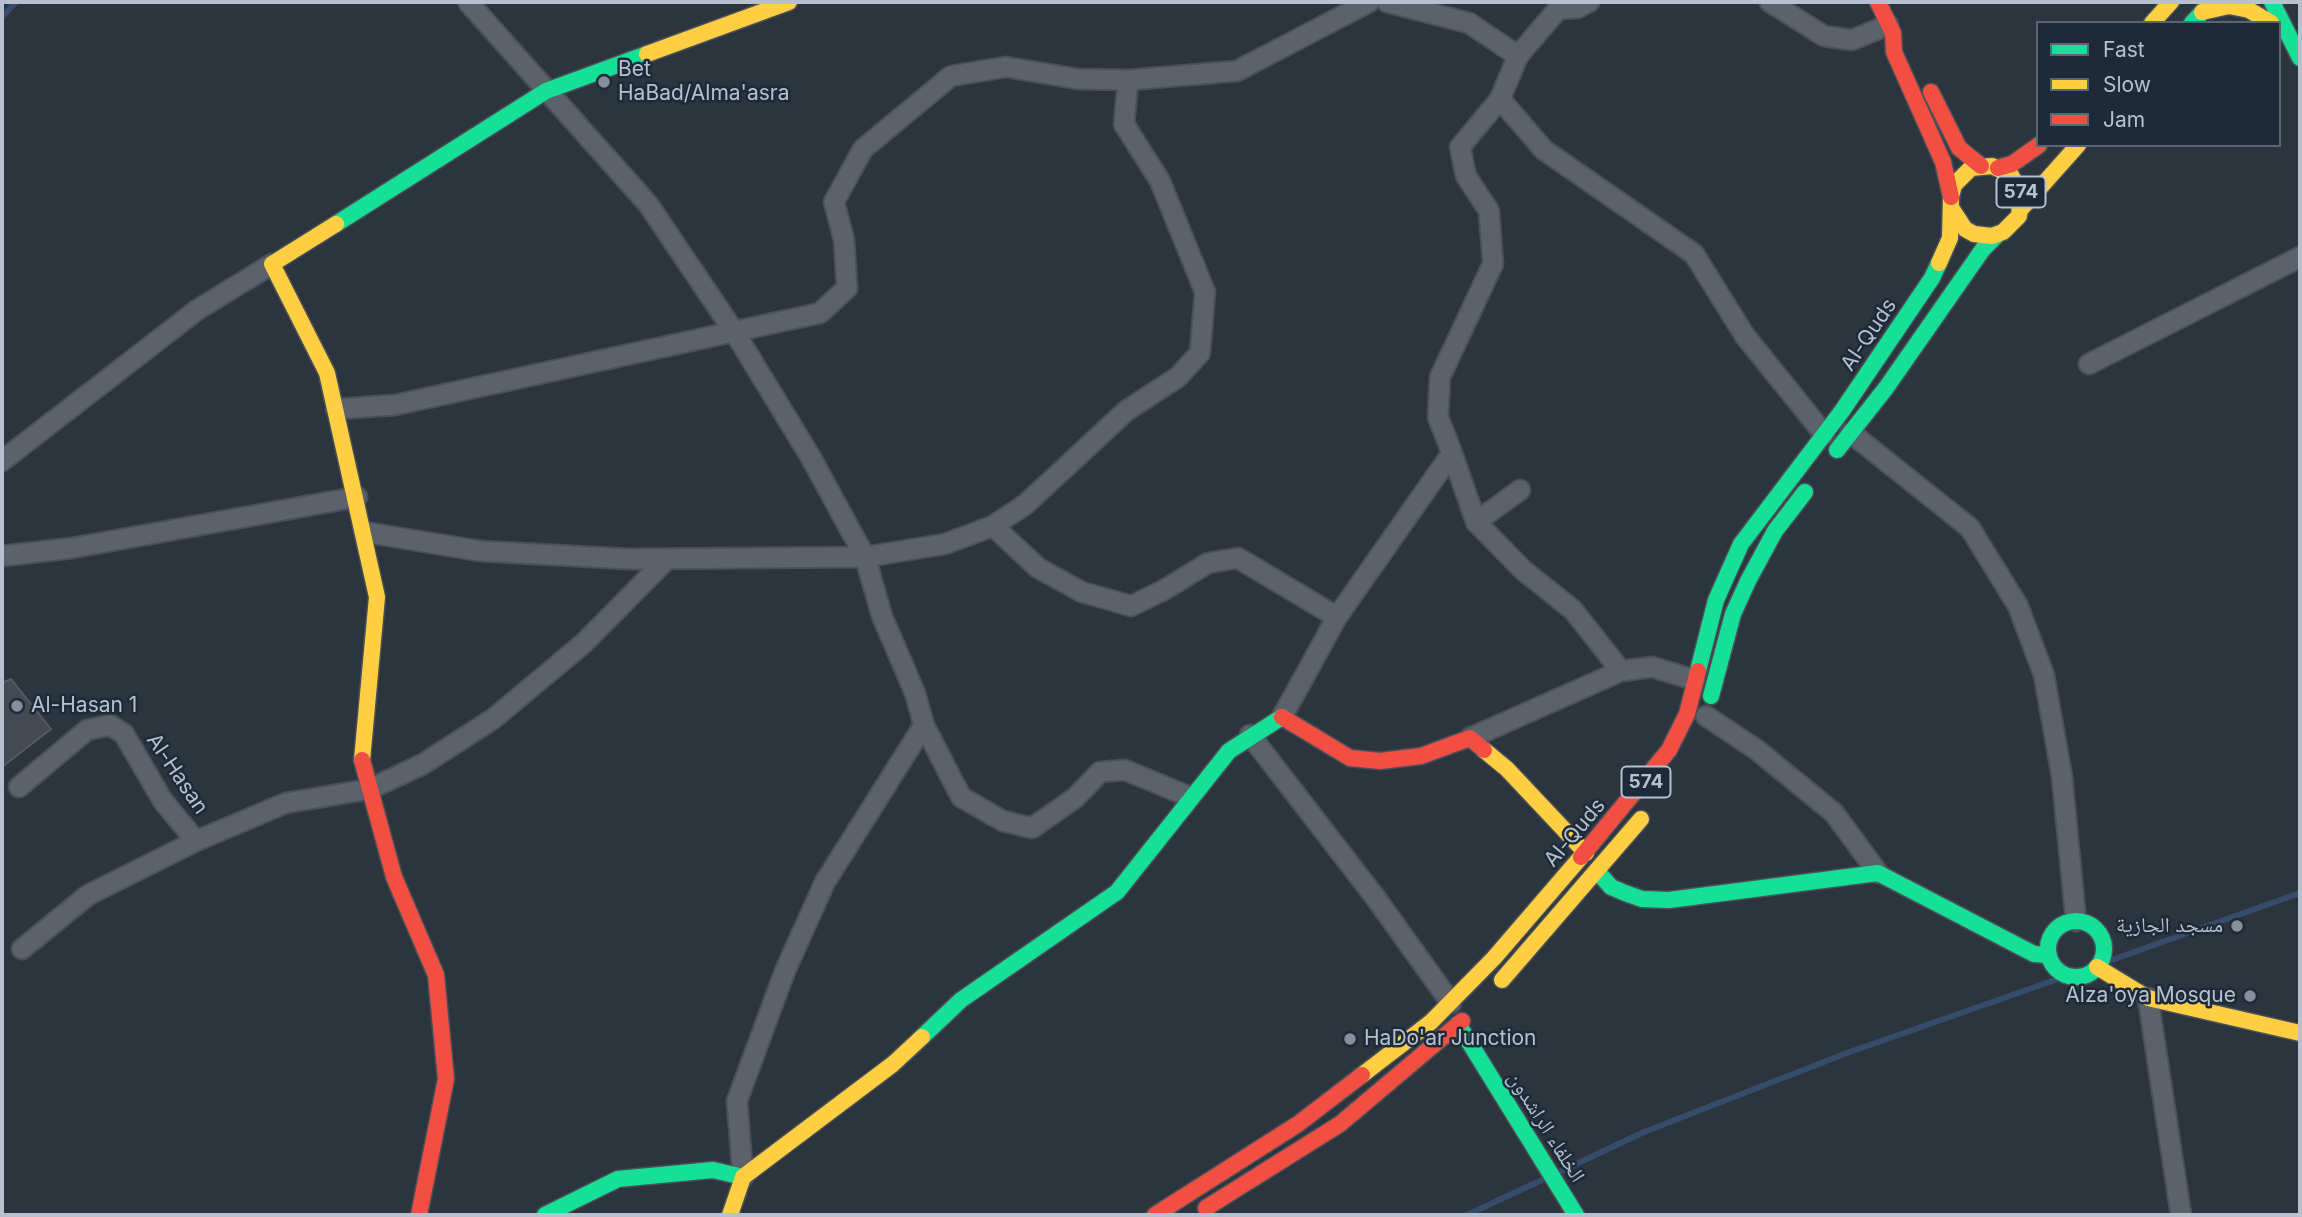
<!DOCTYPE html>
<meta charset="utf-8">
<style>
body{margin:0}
#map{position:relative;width:2302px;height:1217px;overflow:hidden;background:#2c343d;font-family:Inter,sans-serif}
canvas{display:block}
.frame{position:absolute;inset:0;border:4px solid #b6c0ce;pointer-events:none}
.legend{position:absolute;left:2036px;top:21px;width:245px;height:126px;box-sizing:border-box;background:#1d2a39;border:2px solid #5a6675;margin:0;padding:9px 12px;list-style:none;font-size:21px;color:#b6c0ce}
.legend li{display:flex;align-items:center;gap:14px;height:35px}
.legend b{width:35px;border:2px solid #5a6675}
</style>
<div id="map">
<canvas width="2302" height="1217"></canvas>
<div class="frame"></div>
<ul class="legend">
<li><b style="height:9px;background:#16e098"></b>Fast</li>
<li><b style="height:9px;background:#ffcf43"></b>Slow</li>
<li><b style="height:9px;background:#f24e42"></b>Jam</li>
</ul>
</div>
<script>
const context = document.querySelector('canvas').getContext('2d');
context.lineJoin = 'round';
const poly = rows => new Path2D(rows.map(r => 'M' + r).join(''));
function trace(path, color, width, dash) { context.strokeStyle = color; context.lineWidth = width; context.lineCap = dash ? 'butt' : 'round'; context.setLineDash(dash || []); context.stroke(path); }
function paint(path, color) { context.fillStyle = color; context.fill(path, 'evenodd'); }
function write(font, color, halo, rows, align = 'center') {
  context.font = font + ' Inter,"Noto Naskh Arabic",sans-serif'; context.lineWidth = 5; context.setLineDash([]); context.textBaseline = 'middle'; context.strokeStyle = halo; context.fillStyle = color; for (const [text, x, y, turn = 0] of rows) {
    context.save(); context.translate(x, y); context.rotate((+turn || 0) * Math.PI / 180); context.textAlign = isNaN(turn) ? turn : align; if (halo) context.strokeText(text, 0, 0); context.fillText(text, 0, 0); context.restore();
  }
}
const stream = poly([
 [2,17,16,2],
 [2106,962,2300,893],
 [1557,1173,1644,1132,1847,1053,2092,967],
 [1467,1215,1544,1179]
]);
const building = poly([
 [11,679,51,729,2,767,2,683,11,679]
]);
const street = poly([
 [468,2,648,204,735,333,810,456,865,557,882,616,915,693,924,725,825,882,785,971,737,1101,743,1177],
 [1387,2,1469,23,1518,56],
 [1770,2,1824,36,1852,40,1888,25],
 [1558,9,1577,8,1589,2],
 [1500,99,1544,150,1694,254,1745,336,1824,434],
 [2089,364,2300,257],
 [336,409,395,405,820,313,847,288,844,240,834,202,863,149,951,76,1006,67,1078,79,1128,80,1237,71,1369,2],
 [1851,433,1970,528,2018,606,2044,675,2062,777,2076,921],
 [1452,453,1476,522,1520,490],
 [2,461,197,310,272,264],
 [1476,522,1523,570,1573,610,1621,671],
 [993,526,1038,568,1082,592,1131,606,1164,590,1208,563,1238,558,1337,617],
 [364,532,480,551,629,559,865,557,945,544,993,526,1026,504,1126,411,1178,377,1200,353,1205,292,1160,181,1124,124,1128,80],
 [2,556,72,548,357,497],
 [1706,716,1757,750,1834,813,1878,873],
 [1282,717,1337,617,1452,453,1438,417,1440,377,1493,264,1489,211,1466,176,1460,147,1500,99,1518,56,1558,9,1559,2],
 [924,725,961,797,1003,821,1032,828,1075,798,1100,772,1125,770,1190,797],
 [1250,735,1375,897,1451,1003],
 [1470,738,1621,671,1652,667,1695,680],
 [19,787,87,730,110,725,124,734,163,801,196,841],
 [22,949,88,895,196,841,286,803,370,789,423,764,493,719,584,643,667,559],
 [2148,998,2181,1215]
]);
const fast = poly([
 [2272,2,2300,58],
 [2192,23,2212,2],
 [336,224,546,91,647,54],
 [1837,450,1886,388,1983,249,1998,234],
 [1698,671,1716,600,1741,544,1842,411,1932,278,1939,263],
 [1711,696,1733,614,1748,581,1775,531,1805,492],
 [1598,872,1611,887,1625,893,1642,899,1669,900,1878,873,2034,954,2049,955],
 '2048 949a28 28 0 1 1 56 0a28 28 0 1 1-56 0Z',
 [1458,1024,1576,1215],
 [922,1037,961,1000,1117,892,1229,751,1282,717],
 [545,1215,618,1179,713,1170,743,1177]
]);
const slow = poly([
 [2202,12,2229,6,2249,10,2271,23],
 [2152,23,2171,2],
 [647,54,789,2],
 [2021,209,2078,145],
 [336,224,272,264,327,373,377,597,362,760],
 [1939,263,1950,238,1951,197,1954,185,1971,168,1992,166,2011,175,2021,194,2019,216,2003,232,1992,236,1974,234,1965,229,1952,209],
 [1484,750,1507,769,1586,853],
 [2097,967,2148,998,2300,1033],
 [1502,980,1641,819],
 [1362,1075,1431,1022,1494,958,1581,857],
 [730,1215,743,1177,893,1064,922,1037]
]);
const jam = poly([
 [1878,2,1893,33,1894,52,1943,162,1951,197],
 [1931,92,1959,148,1981,166],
 [1998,168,2012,164,2039,145],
 [1282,717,1350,758,1380,761,1421,756,1470,738,1484,750],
 [362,760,394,877,436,975,446,1079,419,1215],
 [1581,857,1669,750,1687,714,1698,671],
 [1206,1208,1340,1124,1462,1021],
 [1155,1215,1298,1124,1362,1075]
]);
const markers = [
 [604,82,7,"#868f9b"],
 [17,706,7,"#868f9b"],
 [2237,926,7,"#868f9b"],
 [2250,996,7,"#868f9b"],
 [1350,1039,7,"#868f9b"]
];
const shields = [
 [2021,192,49],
 [1646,782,49]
];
const shieldNames = [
 ["574",2021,192],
 ["574",1646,782]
];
const poiNames = [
 ["Bet",618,70],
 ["HaBad/Alma'asra",618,94],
 ["Al-Hasan 1",31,706],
 ["مسجد الجازية",2223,926,"right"],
 ["Alza'oya Mosque",2236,996,"right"],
 ["HaDo'ar Junction",1364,1039]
];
const streetNames = [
 ["Al-Quds",1869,335,-56],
 ["Al-Hasan",177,774,56],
 ["Al-Quds",1575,833,-50],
 ["الخلفاء الراشدون",1546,1127,58]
];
trace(stream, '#354d6a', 6);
paint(building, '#434a52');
trace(building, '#545b64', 2);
trace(street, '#4a5057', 23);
trace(fast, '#4a5057', 19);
trace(slow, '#4a5057', 19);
trace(jam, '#4a5057', 19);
trace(street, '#5c626a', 19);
trace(fast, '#16e098', 16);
trace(slow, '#ffcf43', 16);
trace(jam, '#f24e42', 16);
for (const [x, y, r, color] of markers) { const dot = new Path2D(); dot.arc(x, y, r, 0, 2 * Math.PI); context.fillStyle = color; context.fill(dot); trace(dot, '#1d2a39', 2.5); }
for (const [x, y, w] of shields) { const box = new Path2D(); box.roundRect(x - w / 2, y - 15.5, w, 31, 5); context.fillStyle = '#1d2a39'; context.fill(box); trace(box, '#b6c0ce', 2); }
write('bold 19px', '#b6c0ce', null, shieldNames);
write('21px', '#b6c0ce', '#1d2a39', poiNames, 'left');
write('21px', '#b6c0ce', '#1d2a39', streetNames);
</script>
